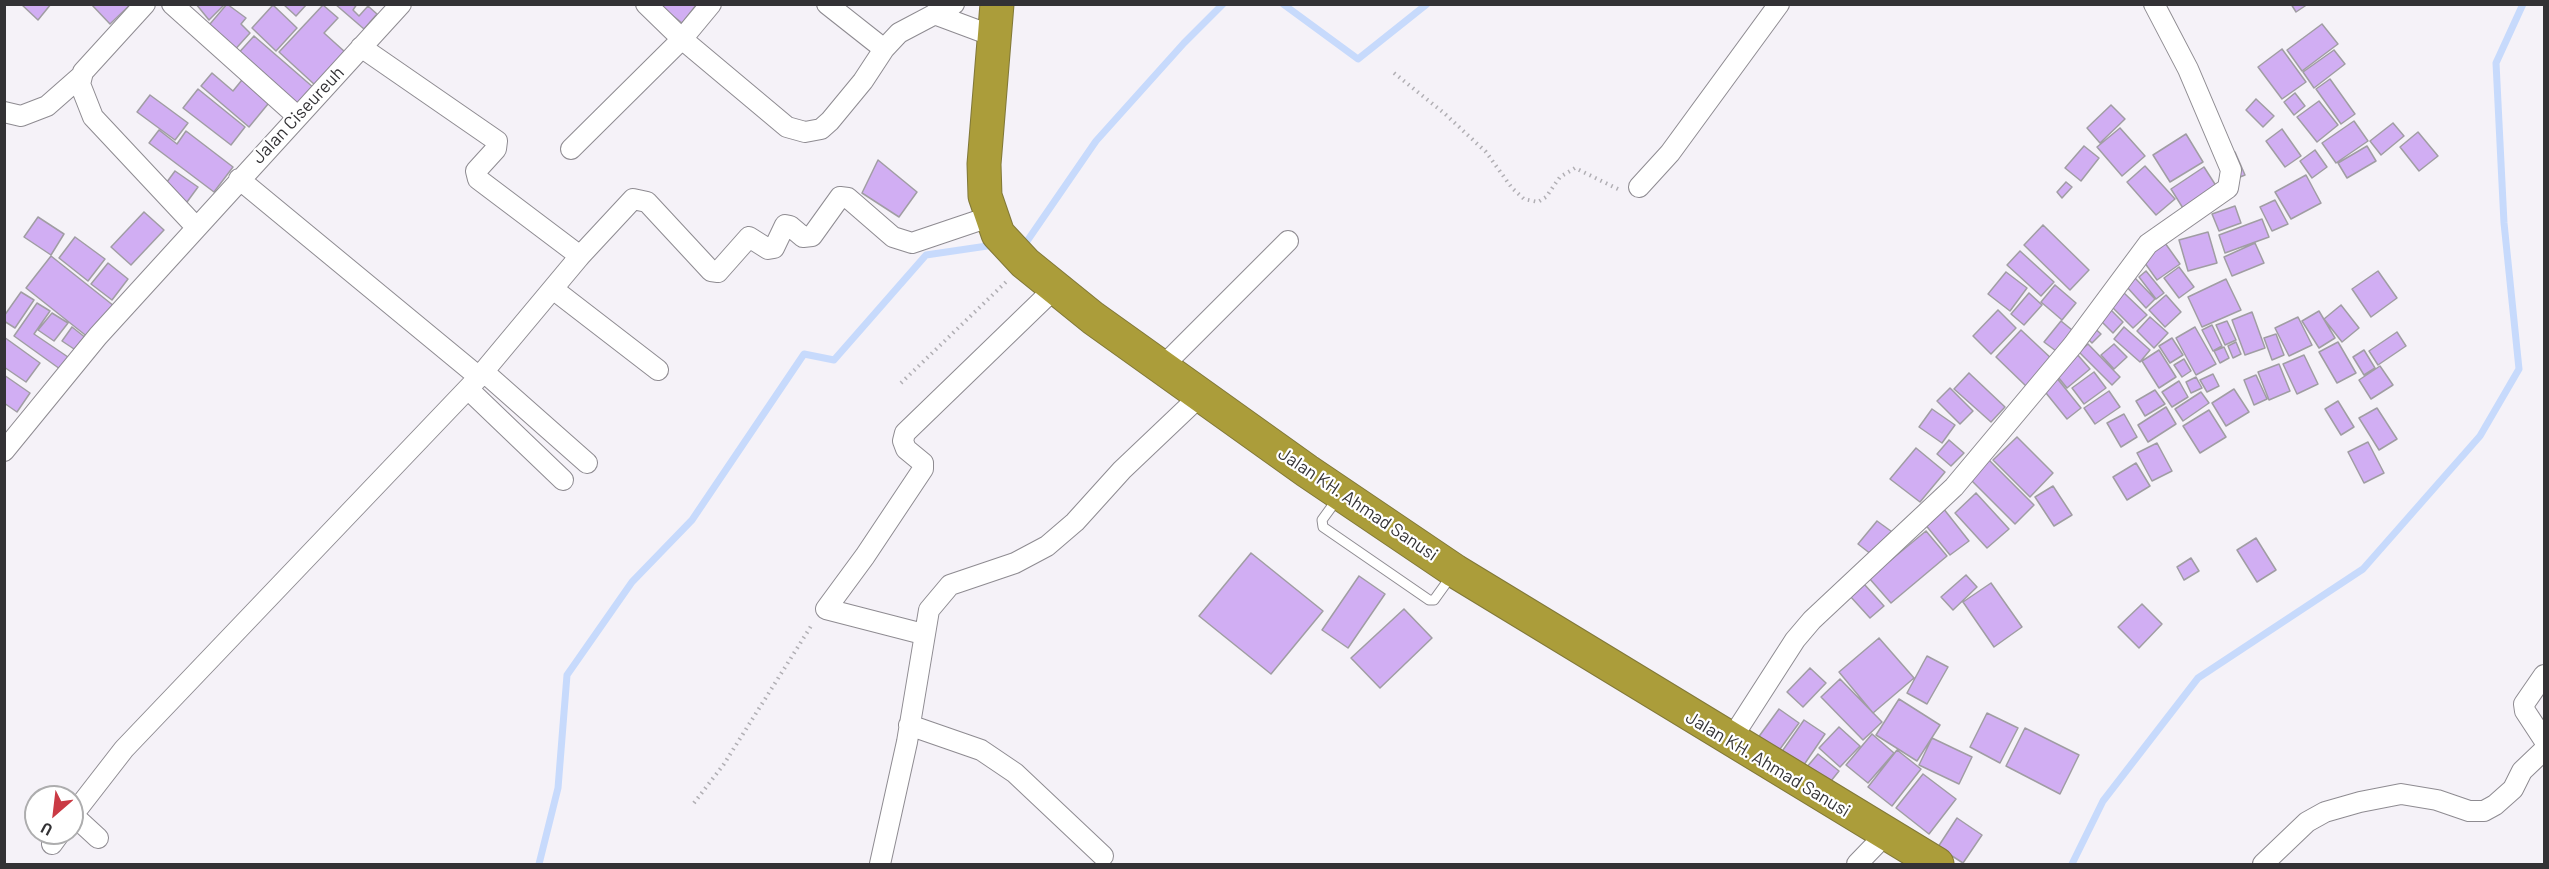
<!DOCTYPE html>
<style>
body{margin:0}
#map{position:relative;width:2549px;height:869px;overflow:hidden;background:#f5f2f8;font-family:Barlow,sans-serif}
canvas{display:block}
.frame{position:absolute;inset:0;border:6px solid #333235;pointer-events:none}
.north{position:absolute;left:24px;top:785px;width:60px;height:60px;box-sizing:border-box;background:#fff;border:2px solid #adadae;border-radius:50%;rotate:208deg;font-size:16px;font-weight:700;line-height:24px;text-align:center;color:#333235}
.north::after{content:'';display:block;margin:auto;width:21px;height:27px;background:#ca3a44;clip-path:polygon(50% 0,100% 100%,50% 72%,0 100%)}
</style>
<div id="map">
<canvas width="2549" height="869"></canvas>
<div class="frame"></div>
<div class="north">U</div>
</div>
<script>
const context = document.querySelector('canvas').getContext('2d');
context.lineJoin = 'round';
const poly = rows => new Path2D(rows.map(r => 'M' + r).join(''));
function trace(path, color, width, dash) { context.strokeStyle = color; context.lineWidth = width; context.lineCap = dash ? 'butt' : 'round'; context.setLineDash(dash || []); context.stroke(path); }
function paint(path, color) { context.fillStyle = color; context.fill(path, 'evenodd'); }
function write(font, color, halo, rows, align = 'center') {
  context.font = font + ' Barlow,sans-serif'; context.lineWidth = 4.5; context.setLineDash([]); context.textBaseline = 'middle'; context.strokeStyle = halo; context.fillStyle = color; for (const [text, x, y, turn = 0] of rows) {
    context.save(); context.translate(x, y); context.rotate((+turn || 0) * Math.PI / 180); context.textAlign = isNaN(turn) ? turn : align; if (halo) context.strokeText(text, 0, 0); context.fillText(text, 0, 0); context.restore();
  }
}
const stream = poly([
 [1283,4,1358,59,1427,4],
 [1023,247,1096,141,1184,43,1223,4],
 [539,864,558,788,567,675,632,582,692,520,804,354,834,360,926,255,994,245],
 [2072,864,2103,801,2198,678,2363,569,2480,436,2519,369,2504,223,2496,63,2523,4]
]);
const building = poly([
 [21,4,51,4,38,20,21,4],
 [91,4,131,4,110,24,91,4],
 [196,4,225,4,209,20,196,4],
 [227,4,246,18,241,24,250,33,231,54,204,31,227,4],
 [283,4,307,4,296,16,283,4],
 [335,4,357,4,353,10,359,16,368,6,377,14,364,29,335,4],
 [658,4,697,4,682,23,658,4],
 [2291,4,2308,4,2296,12,2291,4],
 [273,5,297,28,276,51,252,28,273,5],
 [323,5,338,18,324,33,345,52,315,85,279,52,323,5],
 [2322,24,2338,44,2302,71,2287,50,2322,24],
 [254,36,314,88,295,109,235,57,254,36],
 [2282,49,2306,82,2282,99,2258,67,2282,49],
 [2334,50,2345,64,2314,88,2303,72,2334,50],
 [212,73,233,91,246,75,273,98,249,127,201,86,212,73],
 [2330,79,2355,114,2341,124,2316,89,2330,79],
 [198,89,245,127,231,145,183,108,198,89],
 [2295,93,2305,106,2294,115,2284,102,2295,93],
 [150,95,188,123,175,140,137,112,150,95],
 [2256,99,2274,116,2263,127,2246,110,2256,99],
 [2319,101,2338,125,2317,142,2297,117,2319,101],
 [2111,105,2125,119,2100,143,2087,128,2111,105],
 [2354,121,2368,141,2336,163,2322,143,2354,121],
 [2393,123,2404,136,2381,155,2370,141,2393,123],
 [2120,128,2145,156,2122,176,2097,147,2120,128],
 [2282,129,2301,156,2285,167,2266,141,2282,129],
 [159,130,177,144,186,131,233,167,214,192,149,143,159,130],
 [2418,132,2438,156,2419,171,2400,147,2418,132],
 [2186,134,2203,162,2170,182,2153,155,2186,134],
 [2084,146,2099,158,2081,181,2065,168,2084,146],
 [2367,146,2376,161,2347,178,2338,163,2367,146],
 [2315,150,2327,167,2312,178,2300,161,2315,150],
 [2235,152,2245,175,2235,179,2225,156,2235,152],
 [878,160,917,192,899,217,862,193,878,160],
 [2145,166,2175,199,2156,215,2127,182,2145,166],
 [2204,167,2220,192,2186,213,2171,189,2204,167],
 [175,171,198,187,187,202,164,186,175,171],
 [2306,175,2321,203,2291,219,2275,192,2306,175],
 [2066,182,2072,187,2062,198,2057,192,2066,182],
 [2275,200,2288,224,2272,231,2260,207,2275,200],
 [2235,206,2241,223,2219,231,2212,214,2235,206],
 [144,212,164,230,131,265,111,247,144,212],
 [38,217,64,234,51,255,24,237,38,217],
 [2262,219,2269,237,2225,253,2219,235,2262,219],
 [2043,225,2089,270,2070,290,2024,245,2043,225],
 [2208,232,2217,263,2188,271,2179,240,2208,232],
 [75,237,105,259,88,281,59,258,75,237],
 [2165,243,2180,264,2157,280,2142,259,2165,243],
 [2255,243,2264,263,2232,276,2224,257,2255,243],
 [2020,251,2054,282,2041,296,2007,265,2020,251],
 [51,256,114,306,89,338,26,288,51,256],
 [108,263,128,279,112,300,91,284,108,263],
 [2179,267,2194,287,2179,298,2164,278,2179,267],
 [2146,271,2164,293,2156,299,2139,277,2146,271],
 [2378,271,2397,298,2371,317,2352,289,2378,271],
 [2006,272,2027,288,2010,311,1988,294,2006,272],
 [2135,278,2155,299,2146,308,2126,286,2135,278],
 [2226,279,2241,310,2202,327,2188,297,2226,279],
 [2055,285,2076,303,2062,320,2041,302,2055,285],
 [21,292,34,300,15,328,4,321,4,316,21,292],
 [2123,292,2147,315,2133,328,2110,305,2123,292],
 [2029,293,2042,305,2024,325,2011,314,2029,293],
 [2166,295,2181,312,2165,327,2149,310,2166,295],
 [37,303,50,311,34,334,68,357,60,369,14,336,37,303],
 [2341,305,2359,328,2342,342,2324,319,2341,305],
 [2109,308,2123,322,2113,333,2099,319,2109,308],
 [1998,310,2016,328,1991,354,1973,336,1998,310],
 [2319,311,2335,338,2319,348,2302,321,2319,311],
 [2252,312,2265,348,2245,355,2232,320,2252,312],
 [52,313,68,323,54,341,38,330,52,313],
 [2150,317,2168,333,2154,348,2137,331,2150,317],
 [2298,317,2312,345,2289,356,2275,328,2298,317],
 [2061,321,2077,334,2060,354,2044,342,2061,321],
 [2227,321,2236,340,2225,345,2216,325,2227,321],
 [2091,325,2101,334,2092,343,2083,334,2091,325],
 [2212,325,2222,346,2213,351,2202,330,2212,325],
 [72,327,86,338,77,351,62,341,72,327],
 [2124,327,2150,350,2140,362,2114,339,2124,327],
 [2195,327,2216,364,2196,375,2176,338,2195,327],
 [2021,330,2053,360,2027,387,1996,357,2021,330],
 [2397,332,2406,346,2378,365,2369,351,2397,332],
 [2276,334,2284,355,2272,360,2264,338,2276,334],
 [4,337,40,363,26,382,4,367,4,337],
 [2172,338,2183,355,2170,363,2159,346,2172,338],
 [2236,342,2241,354,2233,358,2228,346,2236,342],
 [2338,342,2356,373,2337,383,2319,352,2338,342],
 [2088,344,2120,377,2112,385,2079,352,2088,344],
 [2114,344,2127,357,2114,369,2101,355,2114,344],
 [2224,347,2229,358,2220,363,2214,351,2224,347],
 [2159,350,2176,377,2159,388,2142,361,2159,350],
 [2364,350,2375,368,2364,375,2353,357,2364,350],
 [2076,353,2090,369,2067,388,2054,372,2076,353],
 [2304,355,2318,384,2297,394,2283,364,2304,355],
 [2184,359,2191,371,2182,377,2174,365,2184,359],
 [2279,364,2290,391,2269,400,2258,372,2279,364],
 [2380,366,2393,385,2371,399,2359,380,2380,366],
 [2094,372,2106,388,2084,404,2072,388,2094,372],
 [1969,373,2005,407,1991,422,1954,389,1969,373],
 [2213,374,2219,386,2207,392,2200,380,2213,374],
 [4,375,30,393,17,412,4,403,4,375],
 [2256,375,2267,399,2254,405,2244,380,2256,375],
 [2056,377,2081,408,2067,419,2042,388,2056,377],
 [2196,377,2202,388,2191,393,2186,382,2196,377],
 [2179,381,2188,397,2172,407,2162,392,2179,381],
 [1950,388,1973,411,1960,424,1937,401,1950,388],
 [2234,389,2249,412,2226,426,2212,403,2234,389],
 [2155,390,2165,404,2145,416,2136,401,2155,390],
 [2109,391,2120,407,2095,424,2084,408,2109,391],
 [2201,392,2209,403,2183,421,2175,409,2201,392],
 [2338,401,2354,427,2341,435,2325,409,2338,401],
 [2166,407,2176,424,2148,442,2138,425,2166,407],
 [2377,408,2397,439,2379,450,2359,418,2377,408],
 [1932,409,1955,425,1942,443,1919,427,1932,409],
 [2209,410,2226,437,2200,453,2183,426,2209,410],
 [2124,414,2137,437,2121,447,2107,423,2124,414],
 [2017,437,2053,473,2030,497,1993,460,2017,437],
 [1949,440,1964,453,1951,466,1937,454,1949,440],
 [2368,442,2384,473,2364,483,2348,452,2368,442],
 [2157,443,2172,471,2152,481,2137,453,2157,443],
 [1916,448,1945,472,1920,502,1890,479,1916,448],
 [1988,459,2034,505,2015,524,1969,478,1988,459],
 [2136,463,2150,486,2127,500,2113,477,2136,463],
 [2053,486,2072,515,2054,526,2035,497,2053,486],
 [1976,493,2009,529,1987,548,1955,513,1976,493],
 [1943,508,1969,541,1950,555,1924,523,1943,508],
 [1877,521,1895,534,1876,558,1858,544,1877,521],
 [1926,531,1947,556,1891,603,1869,578,1926,531],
 [2256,538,2276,570,2257,582,2237,550,2256,538],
 [1251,553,1323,611,1271,674,1199,616,1251,553],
 [2191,558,2199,571,2184,580,2177,567,2191,558],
 [1966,575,1977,587,1953,610,1941,597,1966,575],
 [1359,576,1385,594,1348,648,1322,630,1359,576],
 [1991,583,2022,627,1994,647,1963,602,1991,583],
 [1864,584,1884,606,1870,618,1850,596,1864,584],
 [2142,604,2162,624,2139,648,2118,627,2142,604],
 [1404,609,1432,638,1380,688,1351,658,1404,609],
 [1879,638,1914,678,1873,713,1839,672,1879,638],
 [1927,656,1948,667,1927,704,1907,693,1927,656],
 [1810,668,1826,683,1803,707,1787,692,1810,668],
 [1840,679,1882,722,1863,740,1821,697,1840,679],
 [1899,699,1940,725,1917,761,1876,735,1899,699],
 [1779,709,1799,723,1772,760,1752,746,1779,709],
 [1987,713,2018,728,2000,763,1970,747,1987,713],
 [1804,720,1825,734,1797,775,1776,760,1804,720],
 [1839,727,1860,746,1840,767,1819,748,1839,727],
 [2025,728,2079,755,2060,794,2006,766,2025,728],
 [1872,734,1894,753,1868,783,1846,765,1872,734],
 [1932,738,1972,757,1959,784,1919,765,1932,738],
 [1897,750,1921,769,1892,806,1868,787,1897,750],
 [1818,754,1839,771,1827,786,1806,768,1818,754],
 [1923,774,1956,799,1929,834,1896,808,1923,774],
 [1957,818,1982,835,1963,863,1938,847,1957,818]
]);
const path = poly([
 [1394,73,1444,113,1486,152,1512,188,1524,199,1538,202,1546,197,1560,177,1575,168,1620,190],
 [901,383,1007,281],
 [694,803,724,764,813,623]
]);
const lane = poly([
 [1338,498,1322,520,1323,527,1429,600,1434,600,1452,575]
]);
const street = poly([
 [145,4,83,72,80,84,93,117,196,227],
 [172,4,297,116],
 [646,4,682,39,787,127,805,132,821,129,830,121,863,81,884,49,899,33,954,4],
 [827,4,884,49],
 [934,14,993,36],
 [361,47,497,141,496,149,476,171,478,179,580,256],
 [4,112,21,116,47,106,80,77],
 [571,149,682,39,711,4],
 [239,179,479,377],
 [1639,187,1670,153,1779,4],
 [553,289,658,370],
 [1162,367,1288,241],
 [484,372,587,463],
 [468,389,563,480],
 [4,451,98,336,401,4],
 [923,634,826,609,865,556,923,469,923,463,906,449,903,441,905,433,1055,288],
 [2544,675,2524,704,2525,711,2544,740],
 [909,725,981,750,1015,773,1103,856],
 [1730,741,1795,640,1812,620,1954,487,2073,345,2148,244,2228,188,2231,170,2188,69,2154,4],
 [73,815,98,838],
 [72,816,124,749,479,377,580,256,633,199,647,202,711,271,718,272,749,237,768,249,774,248,785,225,790,226,803,237,812,236,840,197,848,198,893,237,912,243,992,216],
 [52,844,60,833],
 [880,864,907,742,929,610,950,585,1015,563,1047,546,1075,522,1122,470,1201,395],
 [1857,864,1885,835],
 [2263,864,2307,822,2325,812,2360,802,2401,794,2437,800,2469,811,2484,811,2495,805,2513,789,2522,771,2544,750]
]);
const highway = poly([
 [997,4,984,164,985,196,998,234,1025,263,1093,318,1307,471,1455,571,1937,864]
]);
const streetNames = [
 ["Jalan Ciseureuh",298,115,-47],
 ["Jalan KH. Ahmad Sanusi",1358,504,34],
 ["Jalan KH. Ahmad Sanusi",1768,764,31]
];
trace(stream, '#c7dafc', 7);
paint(building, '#d1aef3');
trace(building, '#a09da3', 1.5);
trace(lane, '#8e8b91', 11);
trace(street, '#8e8b91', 22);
trace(highway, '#817838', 35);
trace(path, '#b1afb4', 4, [1.5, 4.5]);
trace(lane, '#fff', 9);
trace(street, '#fff', 20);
trace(highway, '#ab9d3a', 33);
write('18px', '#333235', '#fff', streetNames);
</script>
